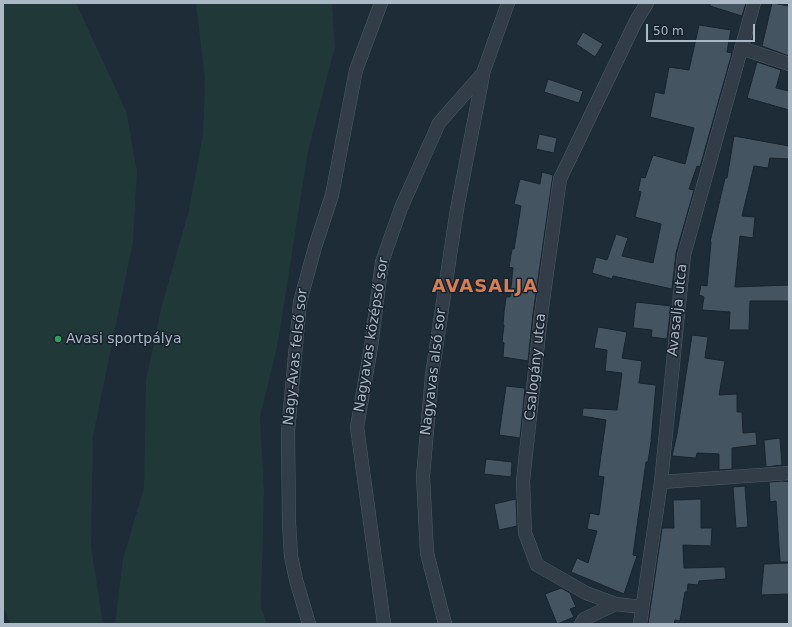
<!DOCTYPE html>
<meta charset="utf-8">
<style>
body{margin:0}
#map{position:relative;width:792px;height:627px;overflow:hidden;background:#1e2c37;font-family:"DejaVu Sans",sans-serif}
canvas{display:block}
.frame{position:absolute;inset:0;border:4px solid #abb8c5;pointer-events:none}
.scale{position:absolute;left:646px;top:24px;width:109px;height:18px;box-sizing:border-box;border:2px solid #abb8c5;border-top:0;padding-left:5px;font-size:12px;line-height:14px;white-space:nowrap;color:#abb8c5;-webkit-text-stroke:3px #17222c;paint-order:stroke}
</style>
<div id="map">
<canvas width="792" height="627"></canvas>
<div class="frame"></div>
<div class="scale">50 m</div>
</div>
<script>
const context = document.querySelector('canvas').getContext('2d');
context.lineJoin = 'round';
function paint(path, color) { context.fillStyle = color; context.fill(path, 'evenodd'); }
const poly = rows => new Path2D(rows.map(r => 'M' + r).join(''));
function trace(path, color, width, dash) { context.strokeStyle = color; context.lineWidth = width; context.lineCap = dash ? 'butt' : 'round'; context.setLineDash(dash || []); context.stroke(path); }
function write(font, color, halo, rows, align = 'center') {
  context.font = font + ' "DejaVu Sans",sans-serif'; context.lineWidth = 3; context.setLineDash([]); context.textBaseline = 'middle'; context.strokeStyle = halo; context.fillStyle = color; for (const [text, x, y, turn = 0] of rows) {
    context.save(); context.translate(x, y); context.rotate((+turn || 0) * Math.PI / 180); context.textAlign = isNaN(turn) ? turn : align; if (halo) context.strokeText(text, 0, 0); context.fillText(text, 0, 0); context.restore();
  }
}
const green = poly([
 [3,3,76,3,126,111,137,171,133,242,93,436,91,546,103,624,10,624,3,606],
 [196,3,332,3,335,47,308,151,278,342,260,417,264,492,261,607,267,624,115,624,123,559,144,487,146,380,162,305,189,210,203,134,205,80]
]);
const building = poly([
 [710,3,746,3,742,16,710,6,710,3],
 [772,3,789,6,789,56,762,46,772,3],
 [699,25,731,30,727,52,732,53,700,167,697,166,689,189,694,190,676,253,672,289,613,276,612,279,592,273,596,257,607,260,616,234,628,238,622,256,653,263,661,224,635,217,641,192,638,191,641,177,645,178,653,155,685,164,694,128,650,117,655,92,664,94,669,67,689,70,699,25],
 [583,32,603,44,595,57,576,44,583,32],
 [757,62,781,70,776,88,789,91,789,110,747,98,757,62],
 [548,79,583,91,579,103,544,92,548,79],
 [539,134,557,138,554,153,536,149,539,134],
 [734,136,789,146,789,159,770,158,768,168,754,166,742,216,755,217,753,238,740,236,735,287,789,285,789,301,750,301,749,330,729,330,730,312,702,310,704,297,699,295,701,285,707,286,711,242,710,242,725,178,727,178,734,136],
 [542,172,553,175,533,314,528,361,503,357,504,343,502,342,504,325,503,325,504,312,506,297,510,297,513,268,509,267,512,249,514,249,521,206,514,204,520,179,540,184,542,172],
 [636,302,671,306,667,339,651,337,652,330,633,328,636,302],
 [598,327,627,332,622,358,642,361,639,383,656,385,651,442,648,462,646,462,633,555,637,556,624,594,571,572,577,558,588,563,597,531,587,529,590,513,599,515,604,477,598,476,606,420,582,416,583,408,617,410,622,373,605,371,607,350,594,348,598,327],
 [692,335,708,337,705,358,725,361,719,395,737,394,737,412,742,412,743,433,756,432,757,445,732,448,732,469,719,470,719,454,697,453,696,458,672,456,677,434,692,335],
 [506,386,525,388,520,438,499,435,506,386],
 [780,438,782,465,766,467,764,440,780,438],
 [486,459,512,462,511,477,484,474,486,459],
 [783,481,789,482,789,562,780,562,776,501,770,502,769,482,783,481],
 [745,486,748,527,736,528,733,487,745,486],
 [516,499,517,526,499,530,494,504,516,499],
 [701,499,701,528,712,528,711,546,683,545,684,568,725,567,726,579,699,581,698,585,688,584,687,592,685,592,680,621,675,620,674,624,648,624,662,528,674,528,673,500,701,499],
 [789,563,789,594,761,595,764,564,789,563],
 [561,588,570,593,576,607,570,609,574,617,557,624,545,594,561,588]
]);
const minor = poly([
 [741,48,789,64],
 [661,482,789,473],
 [642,607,616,604,586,593,537,565,525,533,523,481,541,315,560,179,636,21,647,3],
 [309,624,296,580,291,556,289,523,288,431,300,302,315,247,332,195,356,70,381,3],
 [384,624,357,427,371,347,382,262,401,208,439,123,483,73,508,3],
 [445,624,427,553,423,476,432,375,457,209,483,75],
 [581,624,584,619,616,604],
 [640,624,661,482,684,255,754,3]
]);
const markers = [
 [58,339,4,"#2e9e5b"]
];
const streetNames = [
 ["Avasalja utca",678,310,-84],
 ["Nagyavas középső sor",372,335,-81],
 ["Nagy-Avas felső sor",296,357,-84],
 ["Csalogány utca",536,367,-84],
 ["Nagyavas alsó sor",434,372,-83]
];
const poiNames = [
 ["Avasi sportpálya",66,339]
];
const districtNames = [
 ["AVASALJA",485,287]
];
paint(green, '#203838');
paint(building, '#445461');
trace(building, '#19242e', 1);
trace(minor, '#4f5b66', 14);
trace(minor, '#323d48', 13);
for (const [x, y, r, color] of markers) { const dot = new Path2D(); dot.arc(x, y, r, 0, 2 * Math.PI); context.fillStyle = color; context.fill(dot); trace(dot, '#17222c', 1.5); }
write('14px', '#abb8c5', '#17222c', streetNames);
write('14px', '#abb8c5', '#17222c', poiNames, 'left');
context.letterSpacing = '1px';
write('bold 18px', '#d87c53', '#17222c', districtNames);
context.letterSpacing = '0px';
</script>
